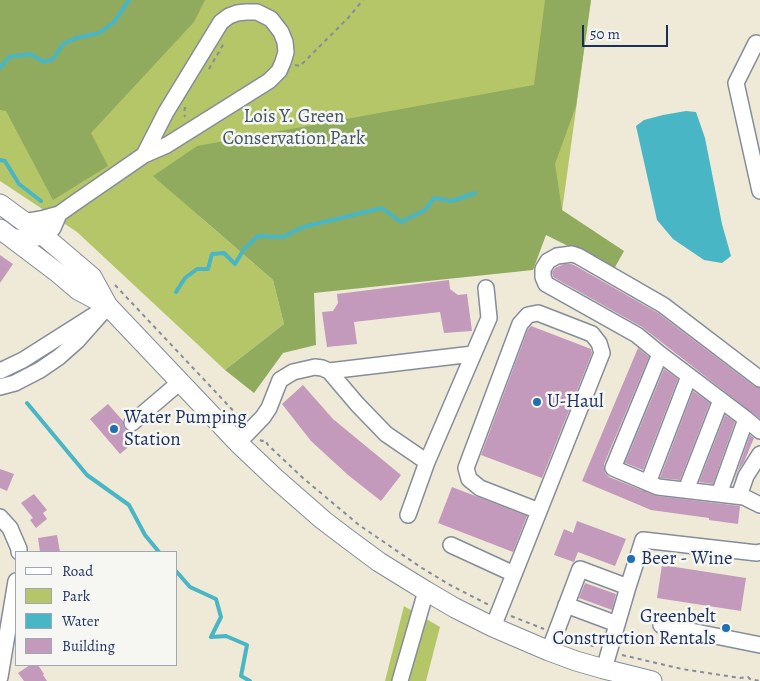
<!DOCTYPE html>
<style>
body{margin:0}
#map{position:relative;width:760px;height:681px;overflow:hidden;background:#efead7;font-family:Alegreya,serif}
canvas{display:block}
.legend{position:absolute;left:15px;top:551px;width:162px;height:115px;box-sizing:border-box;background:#f6f6f2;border:1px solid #9ea6b7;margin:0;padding:6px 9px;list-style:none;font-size:15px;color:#1b2f5e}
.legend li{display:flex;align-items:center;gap:10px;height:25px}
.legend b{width:25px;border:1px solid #9ea6b7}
.scale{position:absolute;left:582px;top:25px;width:86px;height:22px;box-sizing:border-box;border:2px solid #1b2f5e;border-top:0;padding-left:6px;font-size:15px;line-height:18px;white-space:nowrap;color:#1b2f5e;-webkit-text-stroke:4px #f6f6f2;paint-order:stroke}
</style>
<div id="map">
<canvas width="760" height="681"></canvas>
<ul class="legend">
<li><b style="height:6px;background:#fff"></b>Road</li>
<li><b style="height:14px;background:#b5c669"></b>Park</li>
<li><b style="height:14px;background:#49b6c5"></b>Water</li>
<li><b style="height:14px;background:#c39abb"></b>Building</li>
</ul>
<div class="scale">50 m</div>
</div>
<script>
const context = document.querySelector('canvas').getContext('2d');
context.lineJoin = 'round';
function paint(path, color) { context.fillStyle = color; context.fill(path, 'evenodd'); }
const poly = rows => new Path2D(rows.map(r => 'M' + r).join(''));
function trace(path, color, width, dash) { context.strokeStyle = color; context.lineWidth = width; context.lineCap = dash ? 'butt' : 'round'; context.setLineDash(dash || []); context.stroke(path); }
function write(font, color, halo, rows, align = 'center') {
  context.font = font + ' Alegreya,serif'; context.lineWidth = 5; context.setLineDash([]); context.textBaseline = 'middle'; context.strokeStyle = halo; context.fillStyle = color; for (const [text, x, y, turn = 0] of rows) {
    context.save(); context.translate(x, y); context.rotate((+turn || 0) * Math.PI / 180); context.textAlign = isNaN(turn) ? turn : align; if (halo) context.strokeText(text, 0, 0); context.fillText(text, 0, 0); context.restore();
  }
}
const green = poly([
 [0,0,591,0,562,211,199,216,273,280,284,324,225,370,77,232,0,181],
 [404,606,440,627,426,681,385,681]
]);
const forest = poly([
 [0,0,205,0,194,22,91,133,108,166,53,200,6,111,0,110],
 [545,0,591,0,576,106,555,164,562,210,624,251,614,269,546,235,533,270,314,293,316,345,283,353,254,393,225,370,284,324,273,280,153,176,197,146,534,85]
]);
const water = poly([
 [686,111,696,112,705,138,722,224,731,256,722,263,704,260,673,239,657,220,636,126,644,120,663,115]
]);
const stream = poly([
 [0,68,9,57,30,54,44,62,53,59,63,44,76,38,99,33,114,22,129,0],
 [0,160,5,161,19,184,41,201],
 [176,292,185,278,197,269,208,269,212,254,224,253,235,264,244,249,258,236,283,237,303,227,382,208,401,222,425,210,434,198,452,201,475,193],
 [27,403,87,475,129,505,145,535,159,552],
 [176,571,190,587,216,599,221,617,211,637,226,636,247,645,241,676,250,681]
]);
const building = poly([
 [0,255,13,264,0,283],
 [564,264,571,264,574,265,658,313,754,386,760,388,760,419,642,327,553,277,552,272,555,268],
 [449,280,450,289,458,295,467,294,472,331,444,333,440,312,354,322,357,344,327,347,322,312,333,311,338,303,337,294],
 [531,326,591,349,592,353,542,478,481,455,528,329],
 [638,348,649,357,604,464,604,469,605,473,609,477,657,496,740,506,738,524,709,520,709,518,651,510,582,481],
 [664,369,678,379,643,470,625,463],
 [303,385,333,419,401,475,381,501,348,475,311,441,282,404],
 [693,391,710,403,680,480,660,478],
 [108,404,123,421,123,425,125,429,128,432,133,432,138,439,120,454,90,419],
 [725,415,735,422,713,484,699,482],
 [750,435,754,438,744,462,738,471,732,486],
 [0,469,14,474,7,491,0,488],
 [452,487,527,516,513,552,438,523],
 [34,494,47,510,43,513,47,519,36,528,30,520,33,518,21,503],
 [577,521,626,539,615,566,578,552,574,562,554,555,564,529,573,533],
 [57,535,60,552,40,552,38,538],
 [662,565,746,578,741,611,657,598],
 [585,583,616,594,612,610,579,598],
 [30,665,38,665,44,674,43,675,47,681,24,681,18,673]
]);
const path = poly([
 [295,65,300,66,348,18,363,0],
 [209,69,224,43],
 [185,107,184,113,185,117],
 [115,285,242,420],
 [260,440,262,441,265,440,268,445,303,478,359,525,422,568,450,585,489,605],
 [511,616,544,629],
 [567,638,596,647],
 [622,655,682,669,740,678,748,677,750,679,760,681]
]);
const minor = poly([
 [760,45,756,43,736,83,760,191],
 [23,222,41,219,59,214,73,204,144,155,167,145,269,81,279,71,283,62,286,52,285,42,281,32,271,19,257,12,246,12,237,13,229,16,221,22,166,112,144,155],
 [9,236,28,239,45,237,53,228,59,214],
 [660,354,613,468,658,487,744,497,760,505],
 [0,371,23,360,94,315],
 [329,371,473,354],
 [760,379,663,305,578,256,572,254,557,256,548,261,543,269,543,277,546,284,637,335,660,354,746,419,760,431],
 [0,387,15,383,40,370,59,357,77,341,108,306],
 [132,423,180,382],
 [238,443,263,417,269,408,280,380,293,372,315,367,322,368,329,371,357,404,386,434,427,462,489,318,486,288],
 [648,483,689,376],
 [686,490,721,400],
 [719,494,746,419],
 [739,496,746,476,760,454],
 [408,515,427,462],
 [0,517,10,528,19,549,19,552],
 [451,545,514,574],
 [566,605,617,624],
 [661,625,760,645],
 [493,627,602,353,599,343,592,334,538,313,528,315,520,324,466,468,469,479,480,488,539,511],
 [549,651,580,569,628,587,643,540,757,553,760,552],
 [604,669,628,587],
 [0,677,16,581],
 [400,681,426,591]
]);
const major = poly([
 [0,204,45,237,92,277,108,306,238,443,275,478,323,520,348,539,379,562,426,591,455,608,493,627,549,651,576,661,604,669,652,681],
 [0,229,58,273,78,290,108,306]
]);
const markers = [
 [537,402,5,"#1f6fb2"],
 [114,429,5,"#1f6fb2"],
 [631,559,5,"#1f6fb2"],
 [726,628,5,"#1f6fb2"]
];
const parkNames = [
 ["Lois Y. Green",294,117],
 ["Conservation Park",294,139]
];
const poiNames = [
 ["U-Haul",547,402],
 ["Water Pumping",124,418],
 ["Station",124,440],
 ["Beer - Wine",641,559],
 ["Greenbelt",716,617,"right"],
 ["Construction Rentals",716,639,"right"]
];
paint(green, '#b5c669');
paint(forest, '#90ab5d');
paint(water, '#49b6c5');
trace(stream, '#49b6c5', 4);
paint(building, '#c39abb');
trace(minor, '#858c9a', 18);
trace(major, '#858c9a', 21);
trace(path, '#858c9a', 2, [4, 4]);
trace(minor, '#fff', 15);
trace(major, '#fff', 19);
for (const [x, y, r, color] of markers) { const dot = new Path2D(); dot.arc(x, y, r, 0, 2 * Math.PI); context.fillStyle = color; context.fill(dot); trace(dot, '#f6f6f2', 2); }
write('19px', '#425561', '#f6f6f2', parkNames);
write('19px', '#1b2f5e', '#f6f6f2', poiNames, 'left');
</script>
